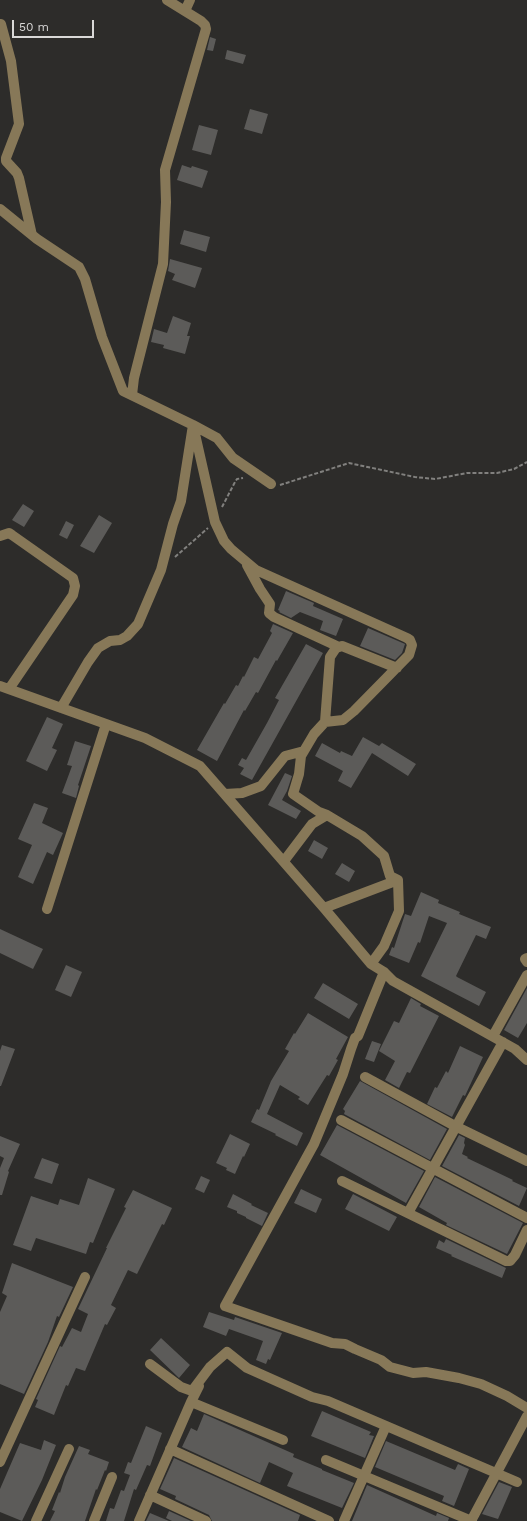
<!DOCTYPE html>
<style>
body{margin:0}
#map{position:relative;width:527px;height:1521px;overflow:hidden;background:#2d2c2a;font-family:"Work Sans",sans-serif}
canvas{display:block}
.scale{position:absolute;left:12px;top:20px;width:82px;height:18px;box-sizing:border-box;border:2px solid #d9d8d7;border-top:0;padding-left:5px;font-size:12px;line-height:14px;white-space:nowrap;color:#d9d8d7;-webkit-text-stroke:3px #2d2c2a;paint-order:stroke}
</style>
<div id="map">
<canvas width="527" height="1521"></canvas>
<div class="scale">50 m</div>
</div>
<script>
const context = document.querySelector('canvas').getContext('2d');
context.lineJoin = 'round';
function paint(path, color) { context.fillStyle = color; context.fill(path, 'evenodd'); }
const poly = rows => new Path2D(rows.map(r => 'M' + r).join(''));
function trace(path, color, width, dash) { context.strokeStyle = color; context.lineWidth = width; context.lineCap = dash ? 'butt' : 'round'; context.setLineDash(dash || []); context.stroke(path); }
const building = poly([
 [210,37,216,39,213,51,207,50],
 [227,50,246,55,243,64,225,59],
 [250,109,268,114,262,134,244,129],
 [199,125,218,130,211,155,192,150],
 [182,165,191,168,192,166,208,171,202,188,177,180],
 [184,230,210,237,206,252,180,244],
 [170,259,202,268,195,288,172,280,175,274,168,271],
 [173,316,191,323,187,336,190,336,185,354,163,348,164,345,151,342,154,329,167,333],
 [23,504,34,511,24,527,12,520],
 [99,515,112,523,94,553,80,546],
 [66,521,74,525,67,539,59,535],
 [286,591,314,603,313,606,343,619,336,636,320,630,323,621,300,612,291,618,279,612,280,611,278,610],
 [273,624,293,633,277,661,276,660,258,693,256,692,245,711,244,710,217,761,197,750,224,703,225,704,236,685,238,686,243,676,244,677,254,657,258,659,272,633,270,631],
 [368,628,405,644,402,653,395,660,360,646],
 [306,644,323,653,252,780,240,774,244,768,238,765,242,758,246,760,267,723,279,700,275,698],
 [47,717,63,724,52,748,57,750,47,771,26,761],
 [363,737,379,746,382,743,416,764,408,776,372,753,351,788,338,781,343,771,315,756,322,743,340,753,341,751,352,756],
 [75,741,91,746,78,785,79,786,76,798,62,793,72,766,67,765],
 [285,773,292,776,287,791,282,800,301,811,296,819,268,805],
 [34,803,48,808,42,823,63,833,53,855,47,852,33,884,18,877,32,845,18,839],
 [314,840,328,848,322,859,308,851],
 [342,863,355,871,349,882,335,874],
 [421,892,439,900,438,903,460,912,459,914,491,927,486,939,476,935,456,976,457,977,486,992,479,1006,421,976,447,923,429,916,420,943,418,942,409,963,389,955,392,947,394,948,405,914,411,916],
 [0,929,43,949,33,969,0,953],
 [66,965,82,972,71,997,55,990],
 [323,983,358,1004,349,1019,314,998],
 [527,988,527,1023,518,1038,504,1030],
 [411,998,421,1004,420,1006,439,1016,410,1073,407,1072,399,1088,385,1080,395,1061,379,1051,394,1021,399,1023],
 [308,1013,348,1037,336,1059,338,1060,329,1076,327,1075,308,1105,298,1099,300,1097,280,1085,267,1114,303,1133,297,1146,275,1135,276,1134,251,1122,257,1109,259,1110,271,1081,289,1051,285,1049,294,1033,295,1034],
 [372,1041,381,1044,374,1062,365,1059],
 [2,1045,15,1049,1,1086,0,1086,0,1051],
 [460,1046,483,1057,465,1096,463,1095,452,1117,427,1104,435,1087,437,1088,446,1071,448,1073],
 [360,1081,447,1129,430,1160,344,1114,345,1111,343,1109],
 [337,1125,424,1171,406,1203,320,1155],
 [230,1134,250,1144,244,1157,243,1156,235,1174,226,1170,227,1168,216,1163],
 [459,1135,465,1138,464,1143,465,1145,462,1154,468,1157,467,1158,513,1180,512,1181,527,1188,519,1206,442,1166],
 [0,1136,20,1144,8,1171,9,1172,2,1195,0,1195,0,1168,4,1158,0,1156],
 [42,1158,59,1164,52,1184,34,1178],
 [201,1176,210,1180,204,1193,195,1189],
 [435,1177,523,1223,507,1254,446,1225,447,1223,419,1207],
 [88,1178,115,1189,93,1243,90,1242,86,1254,36,1238,31,1251,13,1245,31,1196,58,1205,60,1199,79,1205],
 [301,1189,322,1199,316,1213,294,1203],
 [133,1190,172,1208,164,1225,162,1224,137,1274,128,1270,111,1305,116,1308,107,1325,105,1324,85,1371,76,1368,68,1386,66,1385,54,1415,35,1407,38,1400,36,1399,60,1346,62,1347,72,1328,81,1332,88,1314,78,1309,107,1248,106,1248,126,1208,124,1207],
 [233,1194,252,1204,251,1205,268,1213,262,1226,246,1218,246,1217,237,1213,237,1211,227,1207],
 [353,1194,397,1217,389,1231,345,1209],
 [446,1239,506,1268,502,1278,451,1256,452,1255,436,1248,439,1240,444,1243],
 [12,1263,73,1287,59,1317,57,1316,48,1342,24,1394,0,1384,0,1312,7,1296,2,1293],
 [209,1312,234,1320,235,1317,282,1333,270,1360,268,1359,266,1364,256,1360,263,1341,229,1329,226,1336,203,1327],
 [161,1338,190,1365,179,1378,150,1350],
 [322,1411,371,1432,369,1435,374,1436,365,1458,311,1436],
 [204,1414,294,1454,293,1457,322,1469,322,1470,354,1483,342,1508,287,1486,293,1473,269,1462,260,1483,182,1447,191,1428,197,1431],
 [146,1426,162,1433,150,1466,147,1465,136,1490,134,1489,124,1521,106,1521,110,1508,114,1509,121,1490,124,1491,130,1475,124,1473,128,1462,131,1463],
 [44,1440,56,1445,42,1480,22,1521,0,1512,0,1489,20,1443,41,1450],
 [386,1441,455,1470,458,1464,469,1469,454,1506,442,1501,444,1496,375,1467],
 [79,1446,90,1450,88,1454,109,1462,106,1471,105,1470,97,1490,96,1489,85,1521,50,1521,55,1511,52,1510,59,1492,60,1493,65,1477],
 [174,1458,300,1515,298,1521,212,1521,209,1515,175,1499,176,1496,160,1489],
 [499,1482,512,1487,498,1519,482,1514],
 [367,1485,436,1516,437,1513,449,1518,448,1521,352,1521],
 [169,1511,191,1521,172,1521,166,1518],
 [150,1513,169,1521,146,1521]
]);
const path = poly([
 [280,485,349,463,415,477,435,479,467,473,497,473,514,469,527,462],
 [222,507,235,482,237,479,243,478],
 [175,557,208,528]
]);
const minor = poly([
 [185,11,190,0],
 [1,24,11,61,19,124,6,158,6,161,17,173,19,178,32,235],
 [0,209,37,239,79,267,85,279,102,337,123,391,193,425,215,522,224,541,231,549,256,570,407,638,410,640,412,645,409,655,354,711,343,720,325,722,314,734,301,756,299,774,293,794,319,812,327,815,312,824,284,861],
 [132,395,134,378,163,264,166,202,165,170,206,29,205,25,201,21,167,0],
 [0,536,9,533,12,535,73,578,75,586,73,595,9,689],
 [247,565,260,589,270,604,269,613,274,617,339,647],
 [0,686,145,738,200,766,324,908,371,964,384,972,393,981,515,1049,527,1060],
 [61,708,88,662,98,648,110,641,120,640,127,636,138,624,161,570,173,524,181,501,193,425,217,438,233,458,271,484],
 [325,722,330,657,336,648,342,646,397,668],
 [225,794,242,793,261,786,285,756,304,751],
 [327,815,362,836,384,856,390,876,398,880,399,911,384,946,371,964],
 [324,908,398,880],
 [47,909,106,724],
 [527,958,525,959,527,962],
 [384,972,358,1036,355,1038,351,1049,343,1074,314,1144,225,1306,332,1343,345,1344,355,1349,381,1360,390,1367,413,1373,426,1372,459,1378,481,1384,507,1396,527,1408],
 [493,1036,527,975],
 [365,1077,455,1126,527,1161],
 [341,1120,527,1218],
 [342,1181,506,1261,510,1261,515,1255,527,1230],
 [408,1213,503,1042],
 [150,1364,181,1387,192,1391,210,1367,227,1352,247,1368,312,1397,328,1401,517,1482],
 [191,1402,283,1440],
 [170,1449,329,1521],
 [326,1460,472,1521],
 [0,1462,85,1277],
 [150,1495,206,1521],
 [36,1521,69,1449],
 [94,1521,112,1477],
 [139,1521,191,1402,199,1386],
 [344,1521,386,1426],
 [471,1521,527,1416]
]);
paint(building, '#5c5b59');
trace(path, '#81807e', 2, [4, 2]);
trace(minor, '#877858', 10);
</script>
